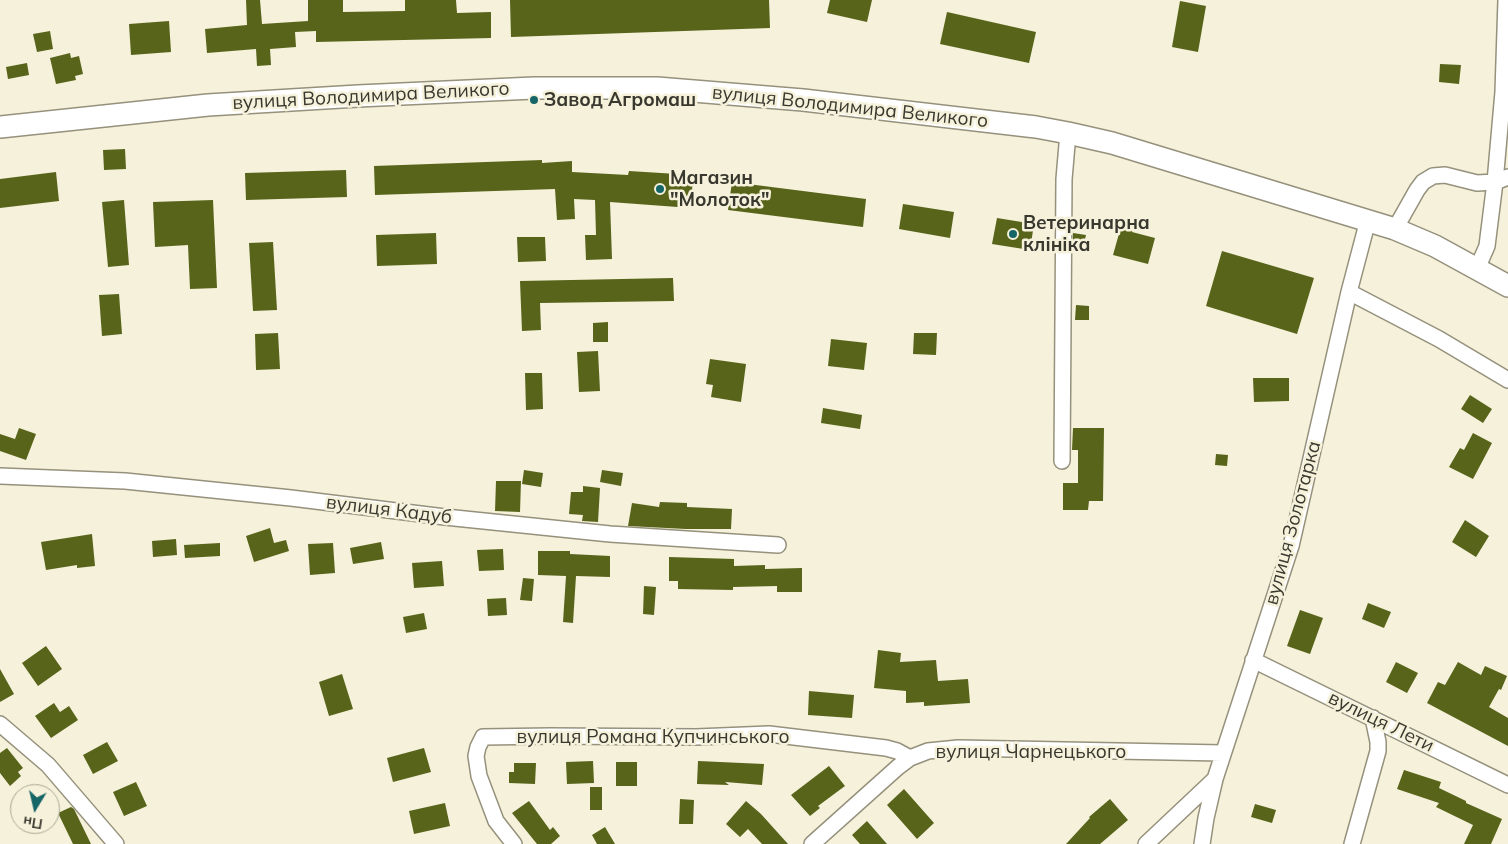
<!DOCTYPE html>
<meta charset="utf-8">
<style>
body{margin:0}
#map{position:relative;width:1508px;height:844px;overflow:hidden;background:#f5f1da;font-family:Mulish,sans-serif}
canvas{display:block}
.north{position:absolute;left:10px;top:784px;width:50px;height:50px;box-sizing:border-box;background:#f5f1da;border:1px solid #aaa796;border-radius:50%;rotate:189deg;font-size:14px;font-weight:700;line-height:20px;text-align:center;color:#39382f}
.north::after{content:'';display:block;margin:auto;width:18px;height:22px;background:#166567;clip-path:polygon(50% 0,100% 100%,50% 72%,0 100%)}
</style>
<div id="map">
<canvas width="1508" height="844"></canvas>
<div class="north">Пн</div>
</div>
<script>
const context = document.querySelector('canvas').getContext('2d');
context.lineJoin = 'round';
function paint(path, color) { context.fillStyle = color; context.fill(path, 'evenodd'); }
const poly = rows => new Path2D(rows.map(r => 'M' + r).join(''));
function trace(path, color, width, dash) { context.strokeStyle = color; context.lineWidth = width; context.lineCap = dash ? 'butt' : 'round'; context.setLineDash(dash || []); context.stroke(path); }
function write(font, color, halo, rows, align = 'center') {
  context.font = font + ' Mulish,sans-serif'; context.lineWidth = 5; context.setLineDash([]); context.textBaseline = 'middle'; context.strokeStyle = halo; context.fillStyle = color; for (const [text, x, y, turn = 0] of rows) {
    context.save(); context.translate(x, y); context.rotate((+turn || 0) * Math.PI / 180); context.textAlign = isNaN(turn) ? turn : align; if (halo) context.strokeText(text, 0, 0); context.fillText(text, 0, 0); context.restore();
  }
}
const building = poly([
 [246,0,260,0,262,24,308,21,308,0,343,0,343,12,405,11,405,0,456,0,457,13,491,12,491,38,316,42,316,31,295,32,296,47,270,49,271,65,257,66,256,49,207,53,205,29,247,25],
 [510,0,769,0,770,28,511,37],
 [830,0,872,0,867,22,827,13],
 [1180,1,1206,6,1198,52,1172,47],
 [947,12,1036,32,1029,63,940,44],
 [169,21,171,52,131,55,129,24],
 [50,31,53,49,37,52,33,34],
 [70,53,71,58,79,56,83,74,75,76,76,80,56,84,50,58],
 [27,63,29,75,8,79,6,67],
 [1440,64,1461,65,1459,84,1439,82],
 [125,149,126,169,104,170,103,150],
 [542,160,542,163,572,161,572,172,628,175,629,171,693,175,691,208,610,202,612,259,586,260,585,235,596,235,595,200,574,199,575,219,557,220,555,189,375,195,374,166],
 [346,170,347,197,246,200,245,173],
 [56,172,59,201,0,208,0,179],
 [732,182,866,199,863,227,728,210],
 [124,200,129,265,108,267,102,202],
 [213,200,217,288,190,289,188,245,155,247,153,202],
 [903,204,954,212,950,238,899,229],
 [997,218,1034,224,1030,250,992,244],
 [1122,223,1134,226,1132,232,1155,238,1148,264,1113,255],
 [436,233,437,264,377,266,376,235],
 [1073,233,1086,235,1082,252,1073,251],
 [517,237,545,237,546,261,518,262],
 [273,242,277,310,253,311,249,243],
 [1222,251,1314,278,1297,334,1206,306],
 [673,278,674,301,540,303,541,330,522,331,520,281],
 [119,294,122,334,102,336,99,295],
 [1076,305,1089,306,1089,320,1075,320],
 [608,322,608,342,593,342,593,323],
 [278,333,280,369,256,370,255,334],
 [914,333,937,333,936,355,913,354],
 [831,339,867,343,864,370,828,366],
 [598,351,600,391,579,392,577,352],
 [710,359,746,364,741,402,711,397,713,385,706,384],
 [525,373,542,373,543,409,526,410],
 [1253,378,1289,378,1289,401,1254,402],
 [1470,395,1492,409,1483,423,1461,409],
 [823,408,862,415,860,429,821,423],
 [19,428,36,434,26,460,0,451,0,434,15,439],
 [1073,428,1104,428,1103,501,1089,501,1088,510,1063,510,1063,483,1078,483,1078,450,1072,450],
 [1473,433,1492,443,1473,479,1449,467,1460,448,1464,450],
 [1216,454,1228,455,1227,466,1215,465],
 [524,470,543,473,541,487,522,484],
 [602,470,623,473,621,486,600,482],
 [496,481,521,481,520,512,495,511],
 [583,486,600,488,598,522,582,521,583,515,569,514,571,492,583,492],
 [660,502,687,503,687,507,732,509,731,529,686,529,628,526,632,503,659,507],
 [1465,520,1489,536,1476,557,1452,542],
 [270,528,274,543,286,540,289,551,254,562,246,536],
 [92,534,95,566,77,568,77,565,46,570,41,542],
 [176,539,177,555,153,557,152,541],
 [381,542,384,559,353,564,350,548],
 [220,543,220,556,185,558,184,545],
 [333,543,335,573,310,575,308,544],
 [503,549,504,570,479,571,477,550],
 [538,551,570,551,570,554,610,556,610,577,576,576,573,623,563,622,566,576,538,575],
 [669,557,734,559,734,566,765,565,765,569,802,568,802,592,777,592,777,586,733,587,733,590,678,589,678,581,669,581],
 [442,561,444,586,414,588,412,563],
 [523,578,534,579,532,601,520,600],
 [644,586,656,587,654,615,643,614],
 [506,598,507,615,488,616,487,599],
 [1368,603,1391,612,1384,628,1362,619],
 [1300,610,1323,618,1310,654,1287,646],
 [424,613,427,629,406,633,403,617],
 [46,646,62,669,38,686,22,663],
 [878,650,901,653,900,662,936,660,938,681,968,679,970,703,924,706,924,702,906,703,906,691,874,688],
 [1396,662,1418,673,1407,693,1386,682],
 [1458,662,1481,675,1485,666,1507,676,1501,690,1499,689,1489,707,1508,718,1508,746,1427,703,1438,682,1445,685],
 [0,669,14,694,0,702],
 [342,674,353,709,329,716,319,682],
 [809,691,854,695,852,718,808,715],
 [54,703,60,712,69,706,78,720,51,738,35,716],
 [107,742,118,761,93,774,83,755],
 [7,748,23,768,18,772,21,776,10,786,0,773,0,753],
 [424,748,431,772,393,782,387,758],
 [593,761,594,783,567,784,566,762],
 [698,761,764,764,762,785,725,782,729,785,697,784],
 [616,762,637,762,637,786,616,786],
 [514,763,536,763,535,784,509,783,509,772,514,772],
 [829,766,845,786,818,806,820,808,810,816,791,795],
 [1404,770,1441,782,1439,788,1466,801,1466,803,1502,819,1491,844,1464,844,1473,825,1436,807,1439,803,1397,789],
 [136,782,147,806,124,816,113,792],
 [590,787,602,787,602,810,590,810],
 [904,789,934,823,917,839,887,805],
 [680,799,694,800,693,824,679,824],
 [1110,799,1128,820,1100,844,1066,844,1090,818,1089,817],
 [529,801,550,830,553,827,560,836,551,844,537,844,512,813],
 [746,801,761,814,788,844,762,844,748,829,740,837,726,824],
 [445,803,450,826,414,834,409,811],
 [1255,804,1276,810,1272,823,1251,817],
 [71,807,74,809,91,844,73,844,58,813],
 [867,821,887,844,860,844,852,835],
 [605,827,615,844,597,844,592,835]
]);
const street = poly([
 [1395,229,1417,190,1423,182,1433,176,1445,175,1477,183,1495,182,1503,92,1506,0],
 [1477,269,1487,246,1495,182,1508,177],
 [1349,292,1439,339,1508,380],
 [1062,461,1064,179,1068,133],
 [0,476,125,481,291,498,445,517,610,534,778,545],
 [1253,660,1508,785],
 [0,724,48,765,116,844],
 [514,844,496,821,479,776,476,756,478,747,483,737,550,736,696,737,769,734,886,748,897,751,910,758],
 [812,844,898,767,910,758,928,751,958,748,1223,753],
 [1146,844,1215,779],
 [1202,844,1206,818,1215,779,1291,546,1349,292,1368,220],
 [1352,844,1378,751,1378,742,1373,718]
]);
const secondary = poly([
 [0,127,208,105,358,96,534,88,657,88,803,100,1036,127,1068,133,1112,143,1395,229,1435,246,1508,286]
]);
const markers = [
 [534,100,5,"#166567"],
 [660,189,5,"#166567"],
 [1013,234,5,"#166567"]
];
const streetNames = [
 ["вулиця Володимира Великого",371,96,-3],
 ["вулиця Володимира Великого",850,107,6],
 ["вулиця Кадуб",389,510,7],
 ["вулиця Золотарка",1293,523,-75],
 ["вулиця Лети",1381,722,26],
 ["вулиця Романа Купчинського",653,737],
 ["вулиця Чарнецького",1031,752]
];
const poiNames = [
 ["Завод Агромаш",544,100],
 ["Магазин",670,178],
 ["\"Молоток\"",670,200],
 ["Ветеринарна",1023,223],
 ["клініка",1023,245]
];
paint(building, '#58641a');
trace(street, '#95917c', 18);
trace(secondary, '#95917c', 24);
trace(street, '#fff', 15);
trace(secondary, '#fff', 21);
for (const [x, y, r, color] of markers) { const dot = new Path2D(); dot.arc(x, y, r, 0, 2 * Math.PI); context.fillStyle = color; context.fill(dot); trace(dot, '#f5f1da', 2); }
write('19px', '#39382f', '#f5f1da', streetNames);
write('bold 19px', '#39382f', '#f5f1da', poiNames, 'left');
</script>
